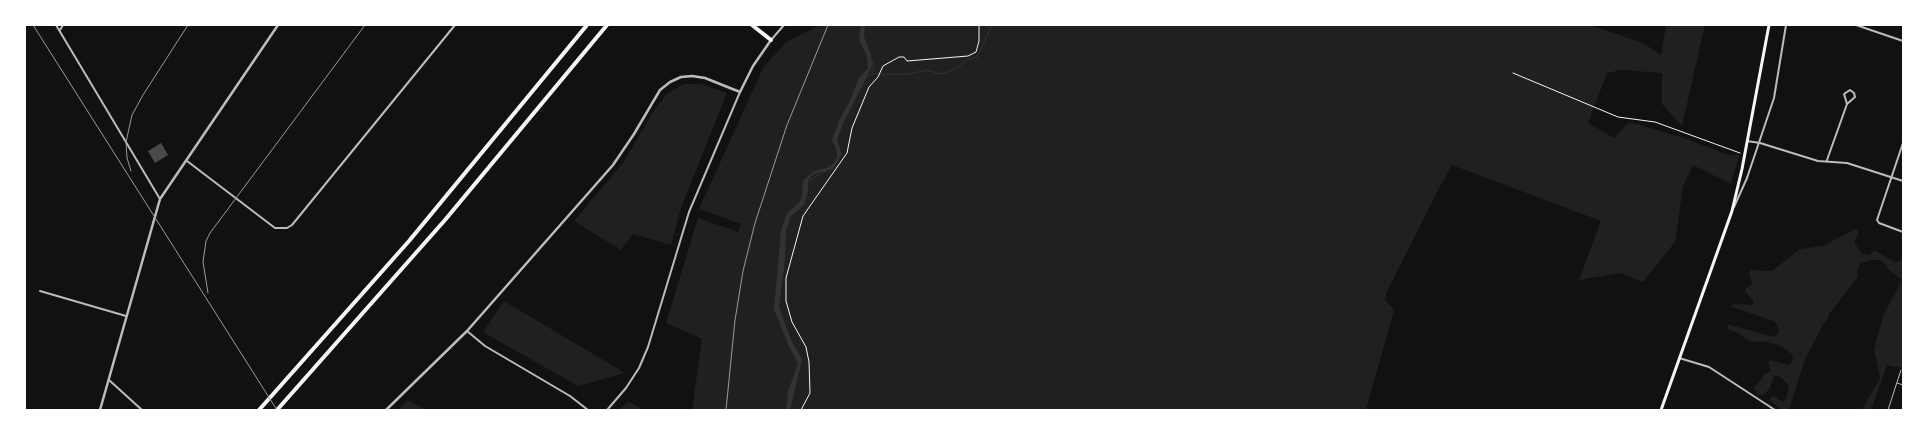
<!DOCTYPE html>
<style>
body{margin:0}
#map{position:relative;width:1928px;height:435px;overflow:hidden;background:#111;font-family:Raleway,sans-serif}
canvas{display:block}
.frame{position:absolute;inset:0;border:26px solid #fff;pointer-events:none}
</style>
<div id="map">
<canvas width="1928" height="435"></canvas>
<div class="frame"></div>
</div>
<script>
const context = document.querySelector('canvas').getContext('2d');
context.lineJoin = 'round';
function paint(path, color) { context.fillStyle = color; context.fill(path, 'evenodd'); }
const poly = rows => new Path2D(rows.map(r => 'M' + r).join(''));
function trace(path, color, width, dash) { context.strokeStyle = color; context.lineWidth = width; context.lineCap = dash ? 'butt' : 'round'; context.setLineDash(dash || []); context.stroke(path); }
const green = poly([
 [821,25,1590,25,1643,43,1661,55,1666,25,1705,25,1682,126,1662,104,1662,73,1621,70,1607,73,1588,123,1614,138,1629,122,1684,138,1728,155,1739,155,1731,184,1693,165,1683,186,1675,242,1643,282,1620,273,1579,280,1601,221,1452,165,1437,192,1387,291,1385,300,1394,310,1366,410,692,410,702,339,666,323,698,218,738,232,741,224,699,209,763,68,786,42],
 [684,84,701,84,727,93,681,208,671,245,633,234,621,250,574,221,623,163,656,107,668,93],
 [1855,229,1857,229,1859,233,1854,243,1863,254,1870,255,1873,251,1876,251,1896,263,1903,258,1903,368,1887,365,1871,410,1862,410,1880,378,1874,350,1883,316,1902,280,1889,270,1884,263,1880,260,1871,260,1861,263,1857,270,1858,277,1829,314,1828,319,1824,323,1805,359,1789,410,1782,410,1769,400,1774,395,1779,400,1783,402,1786,399,1789,386,1781,377,1776,375,1774,376,1770,388,1763,395,1757,394,1754,388,1765,374,1771,371,1768,364,1770,360,1789,365,1793,360,1792,354,1779,345,1763,341,1750,342,1738,333,1728,329,1728,325,1730,325,1774,337,1779,332,1779,328,1774,321,1732,307,1732,304,1753,305,1753,300,1745,292,1746,288,1752,284,1749,273,1751,270,1772,271,1800,249,1823,246],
 [504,301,625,373,578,386,483,332],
 [407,400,427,410,398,410],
 [628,401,643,410,619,410]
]);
const water = poly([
 [861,25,865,25,864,36,871,56,872,65,870,71,844,121,837,140,842,154,833,169,813,174,808,180,808,192,804,205,791,216,786,230,785,258,779,307,792,342,802,359,790,410,786,410,788,392,798,364,788,344,774,309,781,231,787,213,799,203,802,197,803,181,814,171,826,168,833,164,837,157,836,148,832,140,840,119,850,101,859,78,868,68,867,56,859,39]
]);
const stream = poly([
 [871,59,874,66,872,74],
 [872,74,910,74,926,70,941,74,956,69,968,59,977,57,992,25],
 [866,78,872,74],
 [847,115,854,101],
 [808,182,816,176,826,171],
 [781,281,784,268]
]);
const building = poly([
 [161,143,168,155,155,163,148,151]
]);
const path = poly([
 [1513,73,1618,117,1655,122,1740,153],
 [801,410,810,393,809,362,806,347,792,322,786,301,786,278,803,216,847,153,852,128,869,87,878,77,883,66,899,57,904,57,907,61,968,56,976,52,979,41,979,25]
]);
const service = poly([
 [1897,383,1903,385],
 [1888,410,1901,370]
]);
const minor = poly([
 [56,25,160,199],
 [1856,25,1903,41],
 [60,30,63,25],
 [771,40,784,25],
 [1747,141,1760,143,1818,161,1847,163,1903,181],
 [1903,143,1877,220,1879,223,1903,232],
 [1827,160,1847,104,1855,97,1854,93,1850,90,1844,94,1847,104],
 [187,161,275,228,287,228,292,225,455,25],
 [1734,207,1747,178,1774,98,1786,25],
 [40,291,126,316],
 [467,331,485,346,570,396,588,410],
 [1679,358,1709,367,1775,410],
 [109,380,142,410],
 [607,410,626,388,639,368,648,347,689,212,740,92]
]);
const tertiary = poly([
 [100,410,160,199,278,25],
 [386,410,467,331,613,165,634,134,660,90,670,82,681,77,692,76,705,78,740,92,753,66,771,40]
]);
const primary = poly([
 [1661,410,1732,211,1742,169,1769,25]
]);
const motorway = poly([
 [752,25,771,40],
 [259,410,409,241,587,25],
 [277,410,445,220,607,25]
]);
const rail = poly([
 [33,25,277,410],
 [131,171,127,158,126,142,132,115,143,95,188,25],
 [208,293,203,262,206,241,210,233,365,25],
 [726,410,735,320,743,271,755,223,787,125,828,25]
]);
paint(green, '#202020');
paint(water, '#333');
trace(stream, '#333', 1);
paint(building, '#4a4a4a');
trace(path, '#f5f5f5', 1);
trace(service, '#bcbcbc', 1);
trace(minor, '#bcbcbc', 2);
trace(tertiary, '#bcbcbc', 2.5);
trace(primary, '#f5f5f5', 3);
trace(motorway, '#f5f5f5', 4);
trace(rail, '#9a9a9a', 1);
</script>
